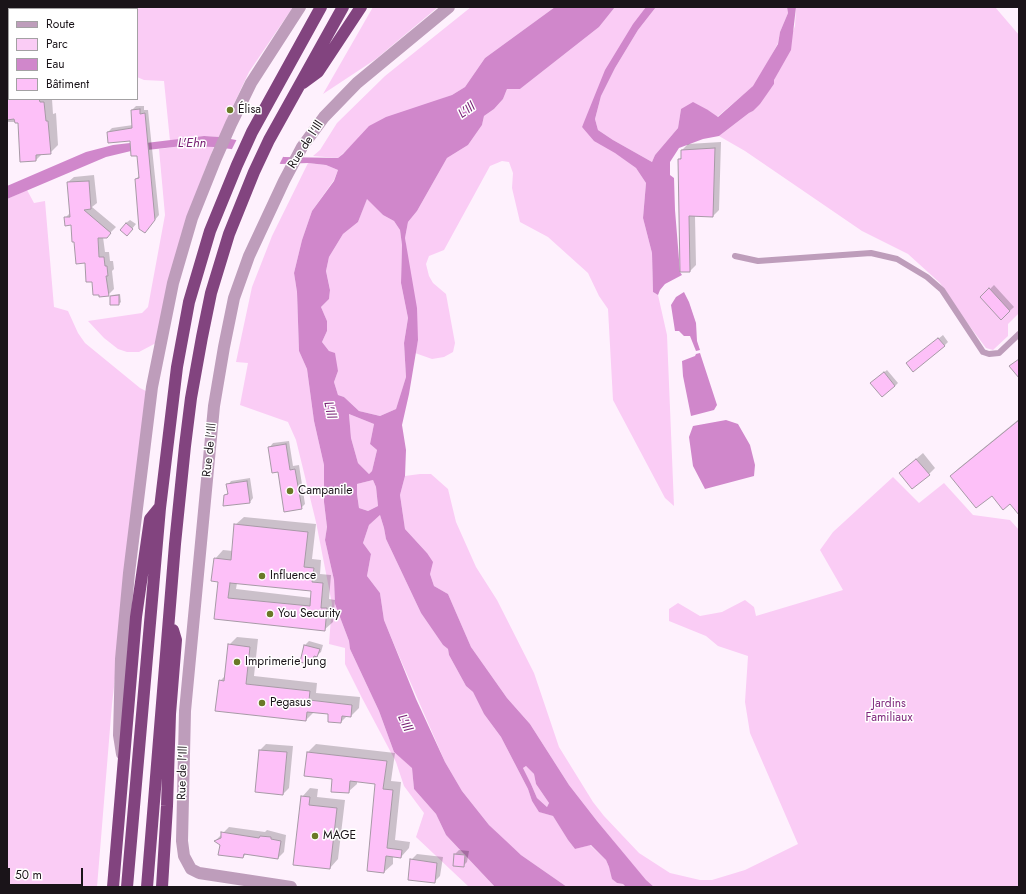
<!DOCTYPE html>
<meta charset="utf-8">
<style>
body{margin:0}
#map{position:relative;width:1026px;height:894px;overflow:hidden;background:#fef1fd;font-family:Jost,sans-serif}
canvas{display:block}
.frame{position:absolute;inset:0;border:8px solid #1a1419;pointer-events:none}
.legend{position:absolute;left:8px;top:8px;width:130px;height:92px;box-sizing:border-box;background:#fff;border:1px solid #a3a1a3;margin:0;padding:5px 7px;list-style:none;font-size:12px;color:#1a1419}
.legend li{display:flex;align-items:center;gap:8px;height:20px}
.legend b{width:20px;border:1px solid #a3a1a3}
.scale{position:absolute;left:8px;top:868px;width:75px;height:18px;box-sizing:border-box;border:2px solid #1a1419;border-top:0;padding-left:5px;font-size:12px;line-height:14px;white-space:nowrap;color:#1a1419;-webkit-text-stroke:3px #fff;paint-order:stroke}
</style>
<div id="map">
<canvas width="1026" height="894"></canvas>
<div class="frame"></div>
<ul class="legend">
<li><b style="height:5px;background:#be9dbb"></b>Route</li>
<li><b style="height:11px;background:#faccf5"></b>Parc</li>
<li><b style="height:11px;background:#d087cb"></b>Eau</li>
<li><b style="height:11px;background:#fdc0f8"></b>Bâtiment</li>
</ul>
<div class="scale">50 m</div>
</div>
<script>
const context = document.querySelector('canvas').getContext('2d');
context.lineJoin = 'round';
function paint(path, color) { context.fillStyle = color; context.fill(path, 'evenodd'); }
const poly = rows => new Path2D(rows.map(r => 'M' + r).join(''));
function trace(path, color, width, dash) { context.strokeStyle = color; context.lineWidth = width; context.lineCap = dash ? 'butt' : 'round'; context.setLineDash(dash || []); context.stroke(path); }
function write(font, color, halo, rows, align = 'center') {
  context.font = font + ' Jost,sans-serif'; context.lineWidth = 3; context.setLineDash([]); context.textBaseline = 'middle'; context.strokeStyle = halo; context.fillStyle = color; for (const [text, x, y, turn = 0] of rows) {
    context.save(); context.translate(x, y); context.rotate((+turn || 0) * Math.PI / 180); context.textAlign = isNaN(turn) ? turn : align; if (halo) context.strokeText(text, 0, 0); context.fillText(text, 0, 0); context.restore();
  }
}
const green = poly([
 [7,7,293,7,249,72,232,108,220,137,204,136,170,141,164,81,144,80,137,77,137,9,9,9,9,50,7,50],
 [373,7,438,7,376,59,323,94],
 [471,7,555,7,485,58,465,87,452,95,428,104,352,145,338,158,313,156,320,150,337,123,385,76],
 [615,7,646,7,582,127,636,168,646,183,643,218,652,253,653,292,658,295,667,335,674,506,665,498,613,400,608,309,599,296,588,273,548,237,520,222,512,188,513,173,509,162,502,161,490,166,444,250,429,256,426,264,429,276,433,283,446,294,455,343,453,352,444,357,432,359,415,353,418,340,405,238,408,222,417,211,447,158,468,145,482,125,484,116,494,109,503,99,507,89,520,89,599,27],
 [656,7,787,7,788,13,780,32,778,43,756,84,717,117,708,110,681,109,678,128,655,155,652,162,613,140,598,130,595,119,601,96,615,68,638,30],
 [796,7,995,7,1019,35,1019,313,1008,324,1008,336,993,350,986,348,956,308,940,283,908,254,862,231,745,151,719,136,749,113,753,111,774,84,774,80,795,26],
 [183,146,214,147,204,172,156,343,139,352,127,352,118,349,104,338,88,321,142,313,148,307,165,215,159,149],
 [308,163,326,165,338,170,334,180,312,211,302,240,294,273,297,292,299,351,307,369,314,421,324,465,324,502,327,527,325,540,334,580,335,604,349,641,350,649,379,711,394,752,412,767,414,789,436,814,446,835,495,887,469,887,416,837,424,813,404,786,396,762,362,698,345,664,345,648,329,644,332,604,316,522,296,440,288,422,240,405,248,363,236,362,252,287,272,236],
 [27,190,34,203,45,201,54,307,68,311,78,333,85,343,140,388,148,392,112,704,97,887,7,887,7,199],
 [367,198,383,215,394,221,400,230,402,245,401,283,408,318,404,343,406,377,396,409,380,416,359,411,344,397,338,395,334,382,338,371,329,351,322,342,327,331,327,321,321,307,329,299,330,289,326,271,329,257,343,234,358,222],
 [349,414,374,424,370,444,377,450,372,471,369,474,358,463,351,438],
 [420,474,431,474,448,489,456,522,476,567,497,600,534,673,559,747,593,802,604,816,639,853,670,873,700,880,712,880,745,870,798,844,750,733,745,702,748,656,718,646,706,636,669,621,669,609,678,603,700,616,722,612,745,600,754,607,756,616,843,590,820,550,833,532,893,477,919,503,944,483,973,515,1010,520,1019,530,1019,887,654,887,646,881,597,821,569,785,530,724,507,698,471,647,448,594,434,586,430,574,427,553,405,529,400,495,405,476],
 [373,480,376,487,378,506,368,511,359,508,357,494,357,484],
 [380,515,384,528,386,539,421,613,443,645,448,649,449,655,466,686,473,692,484,714,501,737,528,789,532,801,540,812,553,816,568,840,575,849,590,845,606,860,609,867,613,879,617,883,623,884,626,887,567,887,521,855,506,842,489,825,462,791,445,762,396,649,384,620,380,593,367,576,371,554,363,543,369,525],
 [526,766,534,774,536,784,549,803,547,807,537,798,531,784,523,768]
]);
const water = poly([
 [555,7,615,7,599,27,520,89,507,89,503,99,494,109,484,116,482,125,468,145,447,158,417,211,408,222,405,238,417,308,418,340,409,394,402,425,406,450,405,476,400,495,405,529,427,553,433,562,430,574,434,586,448,594,471,647,507,698,530,724,569,785,597,821,646,880,654,887,626,887,623,884,617,883,612,879,609,867,606,860,591,845,575,849,568,840,553,816,539,812,532,801,528,789,501,737,484,714,473,692,466,686,449,655,448,649,443,645,421,613,386,539,384,528,380,515,369,525,363,543,371,554,367,576,380,593,384,620,416,699,445,762,462,791,489,825,521,855,567,887,495,887,446,835,436,814,414,789,412,768,394,752,379,711,350,649,349,641,335,604,334,580,325,540,327,527,324,502,324,465,314,421,307,369,299,351,297,292,294,273,302,240,312,211,334,181,338,170,326,165,308,163,281,164,231,149,214,147,183,146,147,150,146,143,204,136,220,137,236,140,284,157,338,158,343,154,369,126,386,117,452,95,465,87,485,58],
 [367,199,383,215,394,221,400,230,402,245,401,283,408,318,404,343,406,377,396,409,380,416,359,411,344,397,338,395,334,382,338,371,335,353,329,351,322,342,327,331,327,321,321,307,329,299,330,290,326,271,329,257,343,234,358,222],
 [349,414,374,424,370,444,377,450,372,471,369,474,358,463,351,438],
 [373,480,376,487,378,506,368,511,359,508,357,494,357,484],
 [526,766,534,774,536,784,549,803,547,807,537,798,531,784,523,768],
 [646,7,656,7,638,30,615,68,601,96,595,119,598,130,613,140,652,162,655,155,678,128,681,109,693,102,708,110,718,117,753,86,778,44,780,32,788,13,787,7,796,7,791,50,774,80,774,84,760,104,753,111,749,113,719,136,703,139,679,148,670,162,670,175,674,178,675,210,680,272,682,275,665,284,660,290,658,295,653,292,652,253,643,218,646,183,636,168,615,153,594,141,582,127,605,70,633,24],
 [130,143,131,151,106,157,7,199,7,186,86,152,113,145],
 [684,292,689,302,696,323,697,341,700,350,696,351,690,336,684,336,679,331,675,331,671,305,676,297],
 [700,353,717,405,714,410,691,416,683,376,682,361,695,356,696,354],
 [726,420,738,424,750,445,755,465,754,476,705,489,693,466,689,437,693,426]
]);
const pier = poly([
 [237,139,284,155,279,165,231,151]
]);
const shadow = poly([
 [7,54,9,54,9,99,52,99,53,114,56,113,58,145,50,153,42,154,36,160,18,122,7,122],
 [136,106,144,106,144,110,148,110,159,215,149,227,136,179,140,175,138,155,131,140,108,132,112,128,133,125,132,110],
 [721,142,719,210,713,216,695,216,696,265,690,271,679,159,682,157,682,150,688,144],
 [94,175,97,203,92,207,116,227,106,237,103,237,105,252,109,252,110,261,113,261,114,269,112,271,114,289,108,295,93,281,75,241,72,224,65,218,71,212,68,182,74,177],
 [130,220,136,224,131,230,126,223],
 [994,285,1014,307,1001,319,982,297],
 [120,294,121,302,119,304,111,296,112,295],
 [943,335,948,342,944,346,912,360],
 [887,370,898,383,895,386,875,380],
 [1019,419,1019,514,1010,503,951,476,959,468],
 [289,441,293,466,299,465,305,504,301,508,279,470,269,448,273,443],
 [923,453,935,468,929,474,907,467],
 [250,478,253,498,250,502,225,495,229,492,228,485,231,481],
 [244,517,316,524,312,559,321,560,320,574,331,575,329,599,335,600,333,622,324,630,215,618,219,581,215,559,223,550,233,551,235,525],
 [237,583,312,590,312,598,236,589],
 [237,637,258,639,254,676,317,683,316,693,360,697,359,708,351,716,347,716,341,722,330,713,314,712,306,720,220,681,226,675,229,645],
 [309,641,323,645,321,652,316,656,315,660,311,664,301,661,305,645],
 [266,744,293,746,289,788,283,794,256,791,260,750],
 [316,744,395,753,391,781,401,782,395,840,410,842,409,848,401,857,393,856,393,864,384,872,368,871,376,783,357,781,357,784,348,792,308,752],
 [310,788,318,789,317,797,345,800,338,859,330,868,302,797],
 [229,827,265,832,267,830,286,835,284,852,278,858,246,854,243,857,215,841],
 [459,850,469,851,467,862,463,866,454,865,455,854],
 [417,854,443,857,440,876,434,882,411,860]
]);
const building = poly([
 [7,99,39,99,40,102,44,102,46,121,48,121,51,154,36,155,36,161,20,162,18,123,15,123,14,119,7,120,7,99],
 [140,109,140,114,145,113,155,220,145,233,139,229,135,179,139,178,137,156,131,156,130,141,108,143,107,132,132,128,131,110,140,109],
 [715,148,713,217,689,216,690,272,680,272,678,159,681,159,681,150,715,148],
 [89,181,91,209,84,210,111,233,107,238,98,238,99,257,104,257,105,266,107,266,108,276,106,276,109,296,99,297,99,295,93,295,92,282,86,282,85,263,76,264,74,242,72,242,71,225,65,226,64,217,70,217,67,182,89,181],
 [126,223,133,229,127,236,120,230,126,223],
 [989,288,1010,311,1001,320,980,297,989,288],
 [119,295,119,305,110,305,110,296,119,295],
 [938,338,945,346,913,372,906,363,938,338],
 [1019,359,1019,378,1009,366,1019,359],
 [884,372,895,386,882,397,870,383,884,372],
 [1019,420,1019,515,1010,504,1003,510,992,496,976,508,950,476,1019,420],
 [286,444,290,470,295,469,302,509,284,512,278,472,272,473,268,447,286,444],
 [916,459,930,475,912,489,899,473,916,459],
 [247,481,250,503,223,506,224,495,228,494,226,484,247,481],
 [234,524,308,532,304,567,314,568,312,582,323,583,321,608,327,608,325,631,214,619,218,582,211,581,214,558,231,560,234,524],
 [230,583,311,591,310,606,228,598,230,583],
 [228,644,250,647,246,684,310,691,309,700,352,705,351,717,342,716,341,723,328,722,328,714,307,712,306,721,215,711,219,680,224,681,228,644],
 [304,645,320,649,317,657,314,656,311,665,300,662,304,645],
 [259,750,287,752,283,795,255,792,259,750],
 [307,752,387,761,383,789,393,790,387,848,402,850,401,858,386,856,384,873,367,871,375,784,350,781,349,793,331,792,332,779,304,776,307,752],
 [301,796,310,797,309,805,337,808,330,869,293,865,301,796],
 [221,832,259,838,260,836,271,837,271,839,281,841,278,859,244,854,243,858,218,855,220,845,214,841,221,838,221,832],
 [454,854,465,855,464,867,453,866,454,854],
 [410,859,437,863,435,883,408,880,410,859]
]);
const service = poly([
 [735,256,758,261,871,253,897,259,927,277,942,290,983,352,989,354,999,353,1019,334]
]);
const minor = poly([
 [122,754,119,735,121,659,129,573,152,387,173,283,192,218,216,158,231,124,251,83,300,7],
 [291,887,199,873,191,869,184,856,182,841,185,711,214,406,224,347,234,298,249,256,284,181,302,147,324,117,357,83,449,7]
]);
const trunk = poly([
 [303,83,318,72,361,7],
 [113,887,136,617,150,519,159,508],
 [127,887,160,508,177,367,189,302,210,231,237,165,252,132,321,7],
 [147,887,175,544,185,446,191,398,202,337,211,293,229,234,254,172,269,140,343,7],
 [162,887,167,806,170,714,176,640,173,630]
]);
const markers = [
 [230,110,4,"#697926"],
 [290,491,4,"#697926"],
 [262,576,4,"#697926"],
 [270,614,4,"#697926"],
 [237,662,4,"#697926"],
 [262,703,4,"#697926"],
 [315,836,4,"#697926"]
];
const poiNames = [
 ["Élisa",238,110],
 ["Campanile",298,491],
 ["Influence",270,576],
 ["You Security",278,614],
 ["Imprimerie Jung",245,662],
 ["Pegasus",270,703],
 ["MAGE",323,836]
];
const streetNames = [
 ["Rue de l'Ill",306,145,-57],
 ["Rue de l'Ill",210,450,-84],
 ["Rue de l'Ill",183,773,-88]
];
const parkNames = [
 ["Jardins",889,704],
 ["Familiaux",889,718]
];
const waterNames = [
 ["L'Ill",467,111,-35],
 ["L'Ehn",192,144],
 ["L'Ill",329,410,78],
 ["L'Ill",404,723,66]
];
paint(green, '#faccf5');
paint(water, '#d087cb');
paint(pier, '#fef1fd');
paint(shadow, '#0003');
paint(building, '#fdc0f8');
trace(building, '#a799a6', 1);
trace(service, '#be9dbb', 6);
trace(minor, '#be9dbb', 12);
trace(trunk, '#82447f', 12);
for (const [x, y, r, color] of markers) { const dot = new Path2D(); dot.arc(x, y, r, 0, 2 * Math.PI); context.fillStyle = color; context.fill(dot); trace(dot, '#fff', 1.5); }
write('12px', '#1a1419', '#fff', poiNames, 'left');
write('12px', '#1a1419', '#fff', streetNames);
write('12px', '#7e277b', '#fff', parkNames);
write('italic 13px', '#782175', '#fff', waterNames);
</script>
